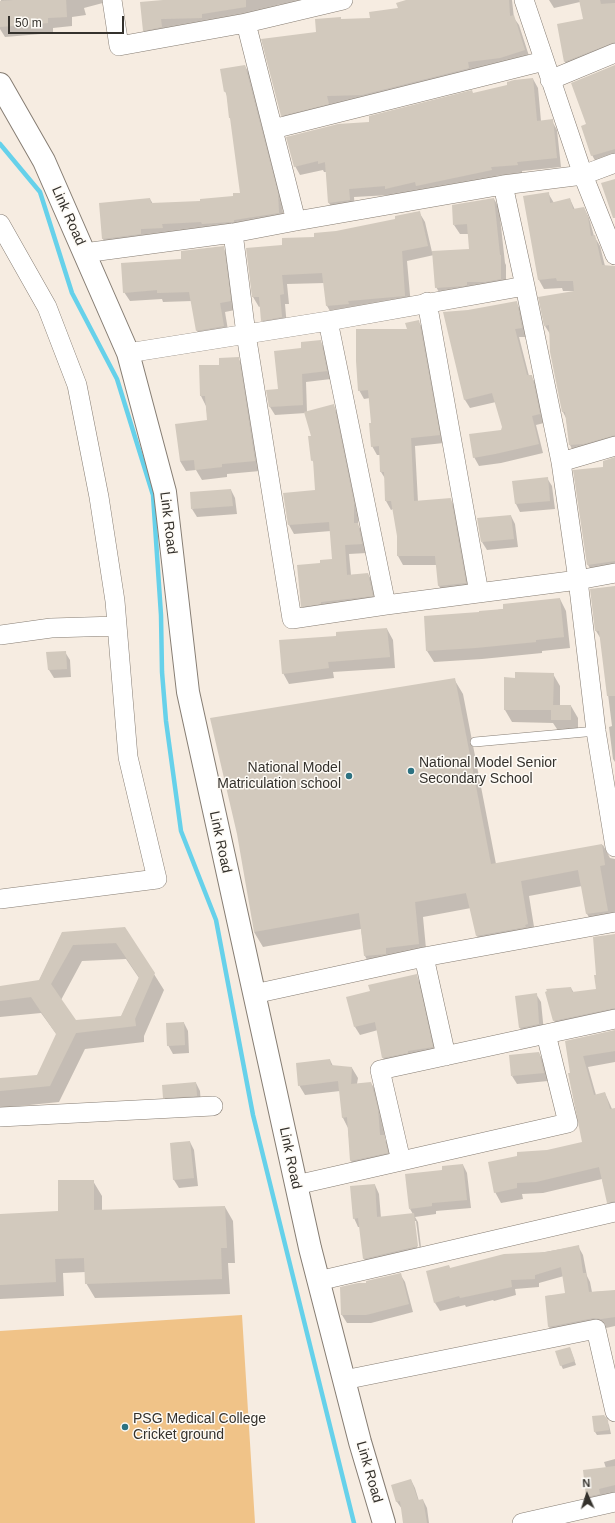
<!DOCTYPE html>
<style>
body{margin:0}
#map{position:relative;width:615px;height:1523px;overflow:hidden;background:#f6ece1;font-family:Helvetica,sans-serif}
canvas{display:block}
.north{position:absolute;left:567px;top:1475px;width:40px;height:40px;-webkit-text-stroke:3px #fefbf6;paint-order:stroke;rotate:357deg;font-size:11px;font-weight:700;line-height:16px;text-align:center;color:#34312c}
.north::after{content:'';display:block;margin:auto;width:14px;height:18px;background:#34312c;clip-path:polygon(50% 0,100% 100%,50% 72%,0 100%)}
.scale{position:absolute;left:8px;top:16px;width:116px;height:18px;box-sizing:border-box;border:2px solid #34312c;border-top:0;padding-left:5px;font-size:12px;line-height:14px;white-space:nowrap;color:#34312c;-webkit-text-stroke:3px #fefbf6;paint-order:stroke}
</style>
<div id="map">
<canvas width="615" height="1523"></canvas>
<div class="north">N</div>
<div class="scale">50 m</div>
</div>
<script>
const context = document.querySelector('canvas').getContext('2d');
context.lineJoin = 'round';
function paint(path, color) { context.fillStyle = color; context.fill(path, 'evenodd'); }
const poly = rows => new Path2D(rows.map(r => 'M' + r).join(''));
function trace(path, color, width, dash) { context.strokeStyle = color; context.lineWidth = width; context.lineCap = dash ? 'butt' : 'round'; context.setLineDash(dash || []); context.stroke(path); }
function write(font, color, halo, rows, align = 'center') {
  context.font = font + ' Helvetica,sans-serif'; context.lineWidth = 3; context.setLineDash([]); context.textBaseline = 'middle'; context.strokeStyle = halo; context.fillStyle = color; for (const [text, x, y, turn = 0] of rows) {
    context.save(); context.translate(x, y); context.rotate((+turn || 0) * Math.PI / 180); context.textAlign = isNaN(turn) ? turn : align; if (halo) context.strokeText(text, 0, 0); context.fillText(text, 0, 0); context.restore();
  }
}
const green = poly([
 [242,1315,255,1523,0,1523,0,1331]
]);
const shadow = poly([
 [1,0,114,0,84,8,86,15,72,17,72,26,53,28,53,33,5,37,0,29,0,2,1,2],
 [174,0,304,0,304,3,277,5,278,8,149,39,143,30],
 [411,0,512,0,514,18,519,25,530,59,287,125,282,115,317,33,341,20,371,19,399,9],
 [549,0,615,0,615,54,571,72,565,62,558,25,584,20,580,2,554,8],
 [245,66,250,75,282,203,284,222,108,249,103,239,100,204,150,199,153,204,201,202,234,197,241,194,232,121,230,118,227,96,225,91],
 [615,66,615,161,598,166,592,155,588,125],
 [533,79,538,88,541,121,552,121,557,130,561,167,522,171,522,173,496,176,496,179,391,198,390,195,354,197,355,209,334,212,329,203,327,172,324,172,323,170,300,175,295,166,370,123],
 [548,193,554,203,570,199,575,210,584,208,589,218,594,236,600,246,605,266,615,266,615,446,575,455,570,445,566,418,563,412,550,334,545,326,574,291,563,291,562,288,544,289,539,280],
 [494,199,499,208,505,263,506,265,506,288,442,297,436,287,434,255,407,261,411,306,333,316,327,306,325,283,287,284,289,304,285,304,287,327,268,330,262,320,261,306,259,307,253,297,283,246,336,232,397,220,419,212,425,222,432,252,470,250,469,234,460,234,454,225],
 [223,247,228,257,235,310,225,312,229,336,202,340,197,331,192,301,163,302,162,299,130,301,124,292,183,260],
 [516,302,521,311,527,337,519,337,529,376,531,376,536,384,544,423,536,425,543,453,501,463,479,466,474,457,502,430,503,427,496,402,470,408,465,400,468,311],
 [418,321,424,330,444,443,415,446,418,502,450,499,455,507,470,592,444,595,439,586,437,565,403,565,398,556,398,536,393,509,391,510,386,501,386,480,381,472,381,455,377,455,372,446,373,424,370,398,364,399,359,390,408,330],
 [320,341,325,349,331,379,306,382,307,412,333,405,338,414,359,513,358,525,363,533,367,553,349,554,351,575,368,574,373,583,377,605,307,615,302,606,321,564,333,560,331,531,294,534,289,525,316,491,314,463,312,460,312,437,306,413,275,415,270,407,302,349],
 [238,358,244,368,260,471,227,474,227,477,202,480,196,470,186,471,180,461,208,421,206,406,201,396,220,366],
 [615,459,615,571,594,575,588,565,604,468],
 [547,478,552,486,555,509,520,512,516,504,513,482],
 [231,490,235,498,237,514,197,517,192,509],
 [511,516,515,524,518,547,487,550,482,542],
 [615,587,615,762,613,759,609,727,612,726,601,639,596,631],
 [560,599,566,611,570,648,542,651,542,653,482,659,434,662,427,651,480,613],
 [387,629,393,640,395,668,333,672,334,678,289,684,283,673,337,637],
 [65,652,70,660,71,677,54,678,49,670,47,653],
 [553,674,560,686,560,706,571,706,578,718,578,732,559,732,553,723,512,722,505,710,516,679],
 [454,679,463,694,496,864,603,845,610,858,615,859,615,926,596,929,587,914,582,886,529,896,536,939,486,951,477,936,471,908,423,917,427,959,373,971,365,956,361,929,263,947,254,932],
 [125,928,164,990,144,1036,144,1042,85,1049,59,1102,0,1108,0,1079,37,1076,57,1035,41,1013,0,1017,0,987,39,981,62,933],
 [126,959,139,978,121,1017,76,1021,61,1000,82,961],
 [615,935,615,1020,561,1032,554,1021,571,988,574,993,597,990,597,976],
 [416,976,421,984,437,1055,388,1066,383,1058,378,1030,360,1035,355,1027,371,992],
 [536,994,541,1002,544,1032,525,1036,520,1028,516,997],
 [184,1023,188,1031,189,1053,173,1054,168,1045],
 [615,1031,615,1062,588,1067,596,1095,605,1093,612,1109,615,1109,615,1213,608,1202,602,1179,543,1193,522,1194,523,1199,501,1203,495,1192,548,1151,583,1143,566,1042],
 [539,1053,543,1061,548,1081,517,1084,512,1076],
 [330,1060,333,1066,352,1068,358,1078,357,1084,371,1083,377,1093,383,1120,385,1139,389,1146,393,1163,357,1171,351,1161,348,1128,343,1118,340,1091,305,1095,299,1085],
 [196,1083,200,1091,201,1104,169,1105,164,1097],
 [190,1142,194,1150,198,1186,179,1188,174,1180,171,1143],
 [463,1165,467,1173,471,1208,436,1211,436,1214,415,1217,418,1222,422,1255,369,1267,364,1259,360,1227,358,1227,354,1218,375,1185,379,1194,381,1218,413,1214,410,1209,443,1171],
 [414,1221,416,1221,420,1251,418,1252],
 [93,1181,102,1196,102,1211,225,1207,233,1221,235,1263,228,1263,230,1294,95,1298,86,1283,86,1272,63,1273,64,1296,0,1299,0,1215,59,1212],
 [578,1246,583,1255,587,1276,590,1282,592,1292,615,1291,615,1326,606,1328,599,1327,554,1336,549,1327,546,1296,567,1294,564,1276,539,1283,539,1287,515,1289,516,1295,494,1301,493,1300,466,1307,465,1305,440,1311,435,1303,449,1266,450,1269],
 [400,1274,405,1282,413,1312,371,1323,347,1323,342,1315,367,1284],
 [570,1348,576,1365,563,1369,561,1365],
 [604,1416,609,1425,611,1434,597,1435,595,1432],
 [615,1459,615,1498,593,1508,587,1497,584,1471,606,1468,604,1462],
 [411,1480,415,1488,419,1501,423,1500,427,1508,429,1523,404,1523,402,1509,397,1502,392,1486]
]);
const stream = poly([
 [0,144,40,192,72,293,117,379,153,495,161,615,162,672,166,721,181,831,216,920,253,1115,354,1523]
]);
const building = poly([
 [14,0,66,0,67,17,48,18,48,23,0,27,0,1],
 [163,0,246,0,246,7,202,14,202,18,161,19,162,27,143,31,140,2],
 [406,0,509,0,510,16,514,15,525,50,500,58,468,62,469,68,466,69,362,95,327,96,329,104,281,116,261,39,316,32,315,19,341,17,341,19,370,18,369,12,398,8,396,3],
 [579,0,600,0,601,4,615,3,615,42,564,62,557,24,583,19],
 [245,65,278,193,279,213,234,220,234,222,230,222,202,224,201,222,162,224,163,228,141,229,141,234,102,239,99,203,150,198,151,203,200,201,200,199,233,196,233,193,240,193,230,118,229,118,226,91,224,92,220,69],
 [615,65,615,149,591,156,581,126,586,124,571,83],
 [533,78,537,121,553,119,557,158,517,162,518,165,491,167,492,170,416,186,415,182,385,189,385,186,349,189,350,200,328,203,325,162,318,164,318,161,294,167,286,137,338,124,369,122,369,116,472,90,473,93,507,85,507,82,514,80],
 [615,179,615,218,613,218,601,183],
 [549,192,550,203,570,198,573,209,584,207,588,217,591,236,595,235,602,265,615,266,615,435,584,444,569,445,565,412,562,412,550,352,549,325,544,326,538,297,574,291,573,281,557,281,556,278,538,280,523,196],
 [494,198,500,255,501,255,501,279,485,282,467,282,467,285,465,286,435,288,432,251,469,249,467,224,453,225,452,205],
 [420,211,428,246,402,251,405,296,348,301,349,304,326,306,322,273,282,275,284,294,280,295,282,317,261,321,259,297,252,297,246,248,282,245,282,238,314,237,314,233,336,231,395,219,395,216],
 [224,246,231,301,220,303,224,326,196,331,189,292,157,293,157,290,123,293,121,263,181,259,181,251],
 [517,301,522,328,515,329,527,375,532,375,540,414,532,416,539,444,495,454,473,458,469,434,501,430,502,427,492,393,464,400,443,312,468,310],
 [419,320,440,435,411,438,414,501,451,498,466,583,438,586,435,556,397,556,397,536,391,501,385,501,384,472,380,472,379,446,371,447,369,423,371,423,368,390,358,391,356,361,356,329,407,329,405,323],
 [321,340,327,371,302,374,303,405,269,407,266,390,278,389,274,351,301,348,301,342],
 [239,357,255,461,222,464,222,467,195,470,194,460,180,461,175,424,207,420,205,396,200,396,199,365,219,365,219,358],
 [334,404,354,503,354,523,358,523,362,544,345,545,347,575,368,573,373,596,321,602,321,604,301,607,297,565,320,563,320,560,332,559,329,522,288,525,283,493,315,490,313,460,311,461,308,436,311,436,304,412],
 [615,457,615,561,587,565,573,470,603,467,603,461],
 [548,477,550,501,515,504,512,481],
 [231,489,233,506,191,509,190,492],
 [511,515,514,539,481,542,477,518],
 [615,586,615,696,607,696,599,631,595,631,590,589],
 [560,598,564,637,536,640,536,642,475,648,426,651,424,616,479,612,479,611,503,609,503,604],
 [387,628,390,657,328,662,329,668,282,674,279,640,336,636,336,632],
 [66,651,67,669,48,670,46,652],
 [515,672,554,673,553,705,571,705,571,720,551,720,551,710,504,710,504,677,515,678],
 [455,678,491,864,602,844,605,865,600,866,608,911,586,914,578,870,521,881,528,924,525,925,526,927,476,936,466,893,415,902,419,944,386,948,386,954,364,956,359,913,254,932,237,834,210,718],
 [125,927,155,973,135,1019,136,1026,76,1033,50,1086,0,1091,0,1078,37,1075,56,1034,31,997,0,1001,0,986,39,980,62,932],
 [116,943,139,977,121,1016,76,1020,51,984,73,945],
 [615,934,615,1008,553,1021,545,992,547,991,546,989,571,987,572,992,596,989,594,975,596,975,593,937],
 [417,974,433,1047,408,1051,408,1053,382,1058,375,1022,354,1027,346,997,370,991,368,985],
 [537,993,539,1024,519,1028,515,996],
 [184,1022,185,1045,167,1046,166,1023],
 [615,1030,615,1051,583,1056,594,1095,605,1092,610,1109,615,1108,615,1201,607,1203,599,1167,536,1182,517,1183,517,1188,494,1193,488,1162,517,1156,517,1152,547,1150,582,1142,568,1073,570,1073,565,1041],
 [539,1052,544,1073,511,1076,509,1055],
 [330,1059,331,1065,352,1067,351,1084,371,1082,378,1109,380,1135,384,1135,388,1153,350,1161,347,1117,342,1118,338,1081,298,1086,296,1063],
 [196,1082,197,1096,163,1098,162,1085],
 [190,1141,194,1178,173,1180,170,1143],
 [463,1164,467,1200,432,1203,432,1206,409,1209,405,1174,442,1170,442,1166],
 [58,1180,94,1180,94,1210,225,1206,227,1248,221,1248,222,1279,85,1284,84,1258,55,1259,56,1282,0,1285,0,1214,58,1211],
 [375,1184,377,1217,414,1213,418,1246,363,1259,358,1218,353,1219,350,1186],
 [579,1245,583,1273,586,1273,589,1292,615,1290,615,1317,601,1319,594,1318,548,1327,545,1296,565,1293,561,1267,535,1275,535,1279,511,1280,512,1287,460,1298,459,1296,434,1303,426,1271,449,1265,450,1268,504,1254,546,1252],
 [401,1273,409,1304,366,1315,341,1315,340,1287,358,1283,366,1283,366,1281],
 [570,1347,575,1361,560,1366,555,1351],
 [604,1415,608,1420,609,1430,594,1432,592,1416],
 [615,1466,615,1485,599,1489,600,1494,586,1497,583,1470],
 [411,1479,418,1500,423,1499,427,1523,403,1523,400,1501,396,1502,391,1485]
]);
const service = poly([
 [475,742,596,731]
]);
const minor = poly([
 [112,0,119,46,246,23],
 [524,0,583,175,615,255],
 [550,80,615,53],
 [273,129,544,61],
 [503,185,525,286,561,462,578,580,596,731,615,847],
 [296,221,246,23,343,0],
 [0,224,47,307,77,385,99,497,115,601,128,757,157,879,0,899],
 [233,233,246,334,292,619,386,605,578,580,615,573],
 [84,253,233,233,296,221,503,185,583,175,615,163],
 [427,302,479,593],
 [328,321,386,605],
 [128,353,328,321,525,286],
 [561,462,615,446],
 [0,635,51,628,117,626],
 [424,957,446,1056],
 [254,994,424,957,615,922],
 [0,1117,213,1106],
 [401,1161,380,1070,615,1019],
 [296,1185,568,1123,546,1034],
 [318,1281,615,1212],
 [344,1380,596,1329,615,1412],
 [522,1523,615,1502]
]);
const tertiary = poly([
 [0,84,44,161,128,353,165,492,188,692,310,1248,360,1442,384,1523]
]);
const markers = [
 [411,771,4,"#2d7281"],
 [349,776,4,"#2d7281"],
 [125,1427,4,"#2d7281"]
];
const streetNames = [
 ["Link Road",68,216,66],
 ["Link Road",168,523,83],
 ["Link Road",220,842,78],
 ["Link Road",290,1158,78],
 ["Link Road",369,1472,74]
];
const poiNames = [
 ["National Model Senior",419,763],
 ["Secondary School",419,779],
 ["National Model",341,768,"right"],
 ["Matriculation school",341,784,"right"],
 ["PSG Medical College",133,1419],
 ["Cricket ground",133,1435]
];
paint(green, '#f0c388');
paint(shadow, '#0003');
trace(stream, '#66d1ea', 4.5);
paint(building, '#d2c9bd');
trace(service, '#867d73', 10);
trace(minor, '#867d73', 20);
trace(tertiary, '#867d73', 24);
trace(service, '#fff', 9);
trace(minor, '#fff', 19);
trace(tertiary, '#fff', 22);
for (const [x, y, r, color] of markers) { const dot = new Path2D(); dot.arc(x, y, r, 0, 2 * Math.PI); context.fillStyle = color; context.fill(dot); trace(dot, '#fefbf6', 1.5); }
write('14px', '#34312c', '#fefbf6', streetNames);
write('14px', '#34312c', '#fefbf6', poiNames, 'left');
</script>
